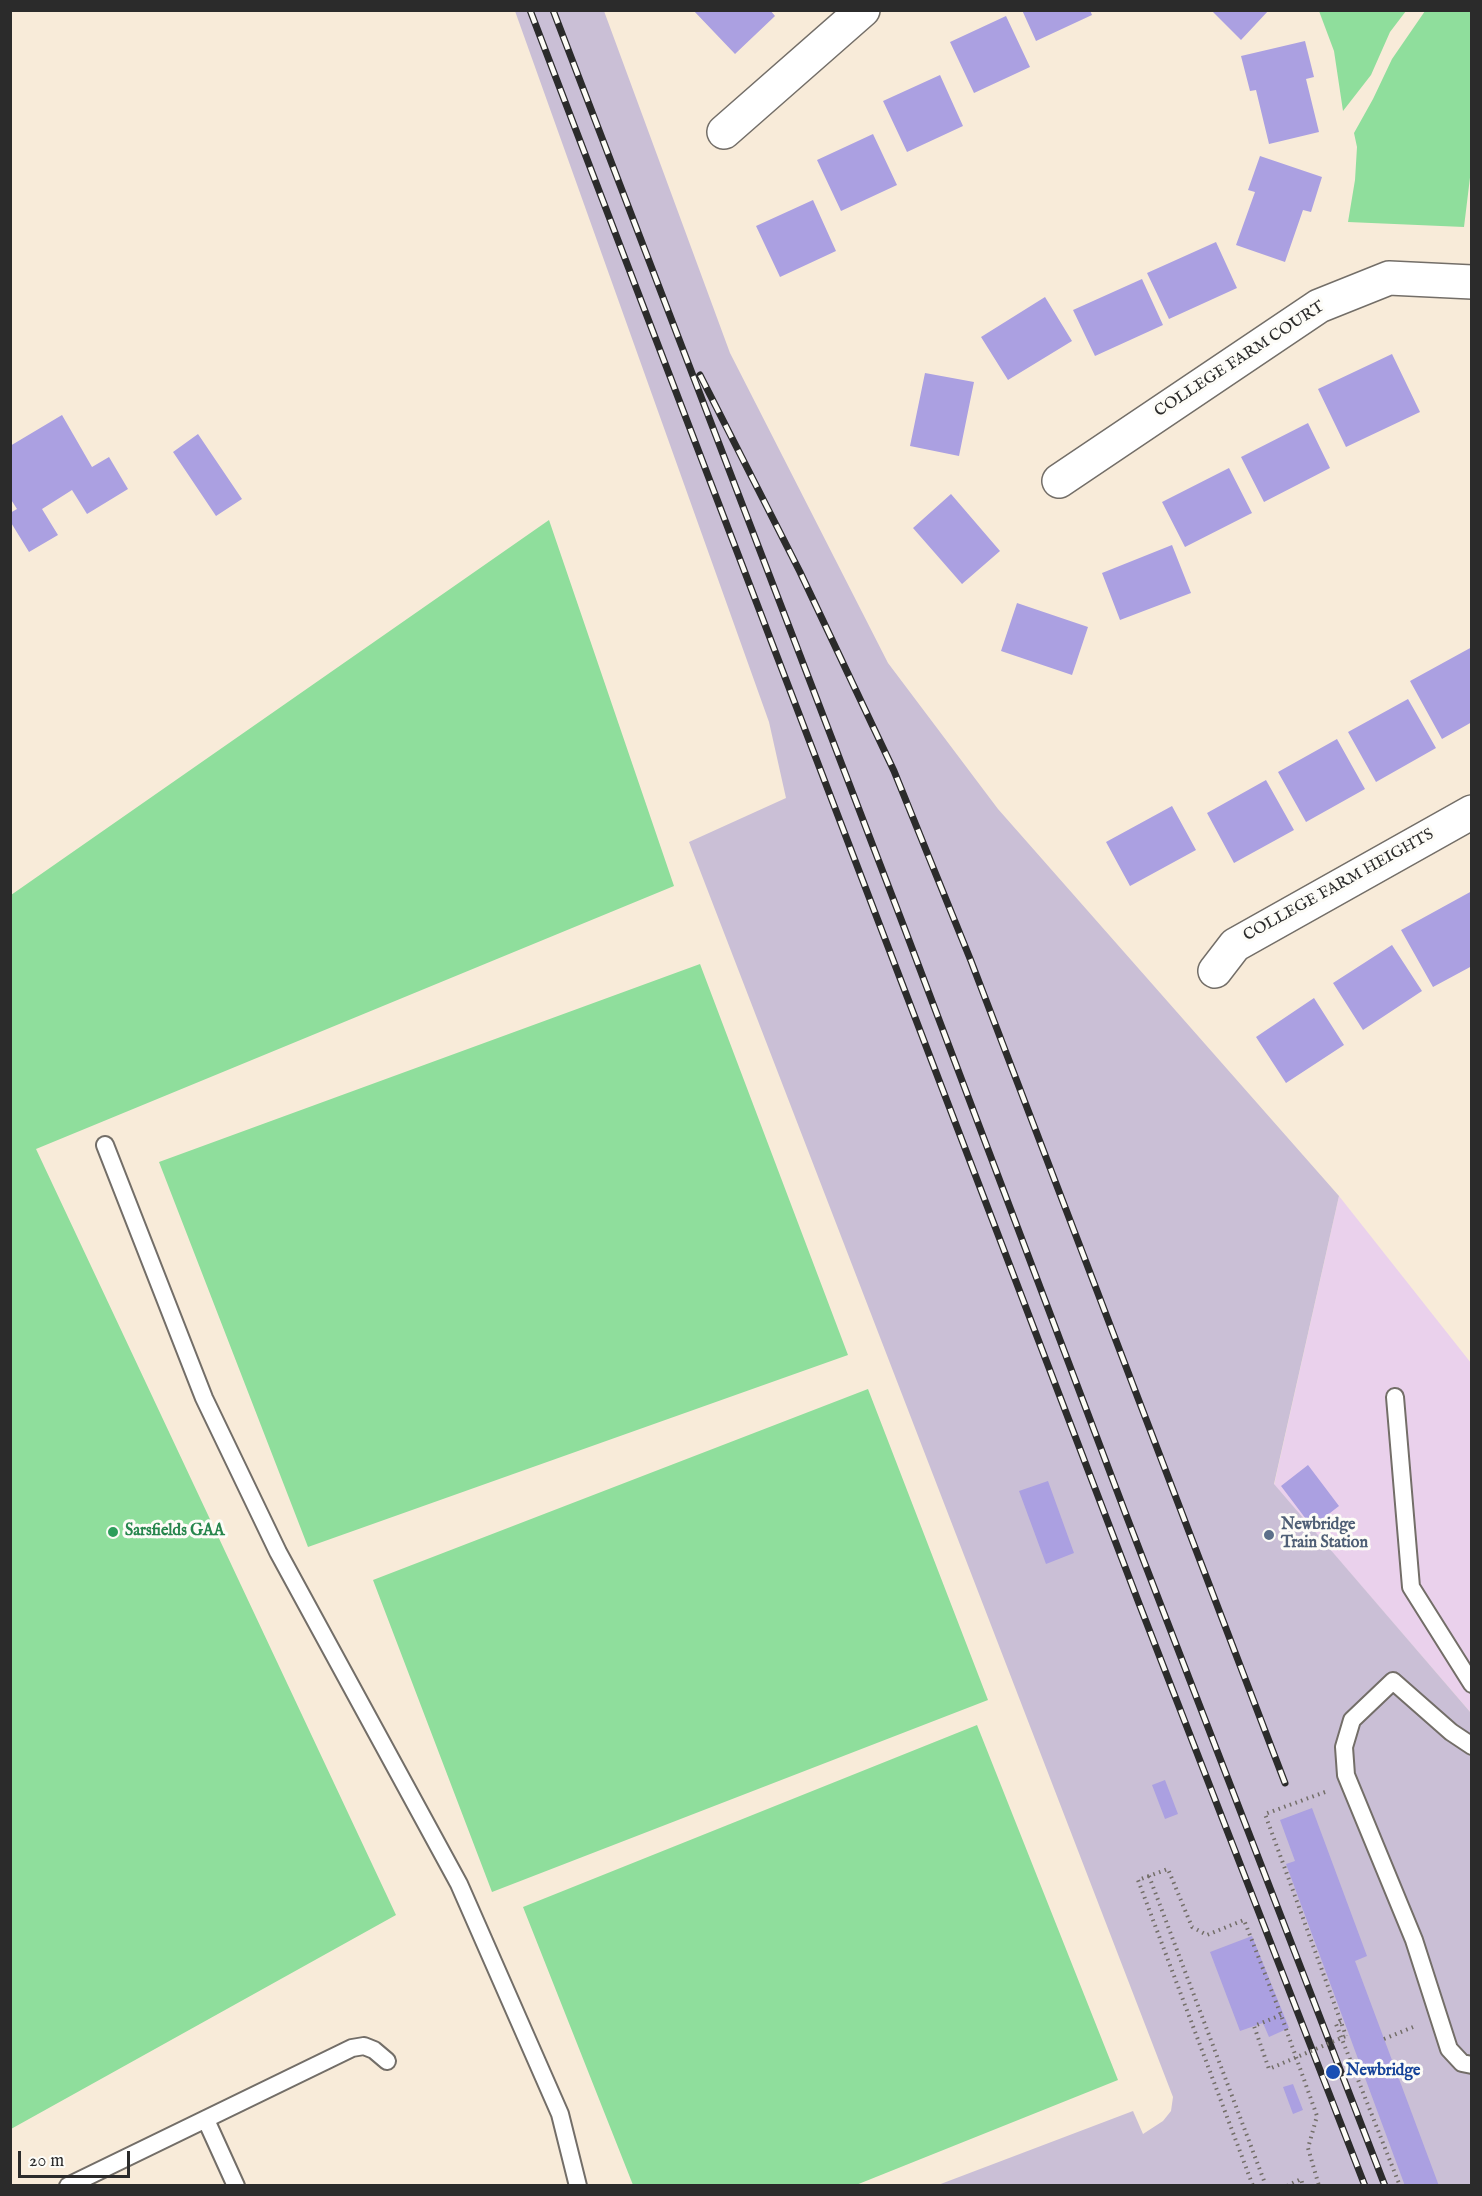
<!DOCTYPE html>
<style>
body{margin:0}
#map{position:relative;width:1482px;height:2196px;overflow:hidden;background:#f8ebd9;font-family:"IM FELL English",serif}
canvas{display:block}
.frame{position:absolute;inset:0;border:12px solid #2b2b2b;pointer-events:none}
.scale{position:absolute;left:18px;top:2151px;width:112px;height:27px;box-sizing:border-box;border:3px solid #2b2b2b;border-top:0;padding-left:8px;font-size:18px;line-height:21px;white-space:nowrap;color:#2b2b2b;-webkit-text-stroke:4px #fdfcf7;paint-order:stroke}
</style>
<div id="map">
<canvas width="1482" height="2196"></canvas>
<div class="frame"></div>
<div class="scale">20 m</div>
</div>
<script>
const context = document.querySelector('canvas').getContext('2d');
context.lineJoin = 'round';
function paint(path, color) { context.fillStyle = color; context.fill(path, 'evenodd'); }
const poly = rows => new Path2D(rows.map(r => 'M' + r).join(''));
function trace(path, color, width, dash) { context.strokeStyle = color; context.lineWidth = width; context.lineCap = dash ? 'butt' : 'round'; context.setLineDash(dash || []); context.stroke(path); }
function write(font, color, halo, rows, align = 'center') {
  context.font = font + ' "IM FELL English",serif'; context.lineWidth = 6; context.setLineDash([]); context.textBaseline = 'middle'; context.strokeStyle = halo; context.fillStyle = color; for (const [text, x, y, turn = 0] of rows) {
    context.save(); context.translate(x, y); context.rotate((+turn || 0) * Math.PI / 180); context.textAlign = isNaN(turn) ? turn : align; if (halo) context.strokeText(text, 0, 0); context.fillText(text, 0, 0); context.restore();
  }
}
const built = poly([
 [1339,1196,1471,1363,1471,1713,1274,1485]
]);
const industrial = poly([
 [515,11,604,11,730,353,888,663,998,809,1339,1196,1274,1484,1471,1713,1471,2185,938,2185,1133,2111,1143,2134,1163,2121,1171,2111,1173,2097,689,842,786,798,769,722]
]);
const green = poly([
 [1319,11,1406,11,1390,32,1371,75,1343,111,1334,51],
 [1425,11,1471,11,1472,161,1464,227,1348,222,1355,180,1357,147,1354,133,1373,99,1392,59],
 [549,520,674,886,36,1149,396,1915,11,2129,11,895],
 [700,964,848,1355,308,1547,159,1162],
 [868,1389,988,1700,492,1892,373,1580],
 [977,1725,1118,2080,856,2185,633,2185,523,1907]
]);
const building = poly([
 [693,10,770,10,775,16,735,54],
 [1022,10,1090,10,1092,15,1036,41],
 [1211,10,1269,10,1241,40],
 [1006,16,1030,67,974,93,950,42],
 [1305,41,1314,77,1306,79,1319,132,1269,144,1256,90,1250,91,1241,56],
 [940,75,963,126,907,152,883,101],
 [873,134,897,185,841,211,817,160],
 [1260,156,1322,177,1311,212,1303,210,1285,262,1236,245,1255,192,1248,190],
 [813,200,836,251,780,277,756,226],
 [1216,242,1237,288,1169,319,1147,273],
 [1142,279,1163,325,1095,356,1073,310],
 [1045,297,1072,341,1008,380,981,337],
 [1392,354,1420,412,1346,447,1318,389],
 [925,373,974,382,959,456,910,446],
 [62,415,92,467,109,457,128,489,87,514,72,490,42,509,58,535,29,552,10,521,10,513,17,509,10,498,10,446],
 [1308,423,1330,468,1264,502,1241,457],
 [198,434,242,499,216,516,173,452],
 [1229,468,1252,513,1185,547,1162,502],
 [951,494,1000,551,962,584,913,528],
 [1172,545,1191,593,1120,620,1102,573],
 [1017,603,1088,627,1072,675,1001,651],
 [1472,647,1472,722,1442,739,1410,681],
 [1408,699,1436,748,1376,782,1348,732],
 [1337,739,1365,789,1306,822,1278,772],
 [1266,780,1294,830,1234,863,1207,813],
 [1172,806,1196,850,1130,886,1106,842],
 [1472,891,1472,966,1433,987,1401,930],
 [1392,945,1422,991,1363,1030,1333,983],
 [1314,998,1344,1045,1286,1083,1256,1037],
 [1308,1465,1339,1506,1312,1527,1281,1486],
 [1048,1481,1074,1553,1046,1564,1019,1491],
 [1165,1780,1178,1814,1165,1819,1152,1785],
 [1312,1808,1367,1956,1355,1961,1439,2186,1405,2186,1286,1864,1295,1861,1280,1820],
 [1252,1936,1289,2028,1269,2037,1263,2023,1240,2031,1210,1952],
 [1293,2084,1303,2110,1293,2114,1283,2087]
]);
const path = poly([
 [1325,1792,1265,1814,1346,2036],
 [1149,1876,1138,1880,1253,2186],
 [1281,2015,1254,2026,1269,2069,1283,2063],
 [1341,2022,1336,2024,1400,2186],
 [1384,2039,1413,2027],
 [1266,2186,1149,1876,1168,1869,1192,1927,1207,1935,1244,1920,1281,2015,1317,2116,1308,2148,1319,2186],
 [1287,2186,1301,2179,1303,2186]
]);
const lane = poly([
 [105,1145,204,1398,278,1552,459,1884,560,2114,578,2186],
 [1395,1397,1411,1587,1472,1684],
 [1472,1746,1451,1732,1393,1681,1352,1720,1344,1747,1346,1775,1414,1940,1449,2049,1462,2063,1472,2065],
 [206,2120,236,2186],
 [68,2186,352,2048,364,2046,374,2050,387,2061]
]);
const street = poly([
 [724,132,863,10],
 [1059,481,1319,306,1389,278,1472,282],
 [1215,971,1235,945,1472,812]
]);
const rail = poly([
 [530,10,1140,1606,1365,2186],
 [553,10,904,927,1128,1520,1385,2186],
 [700,375,800,572,894,771,971,961,1285,1783]
]);
const pathBridge = poly([
 [1283,2063,1346,2036]
]);
const markers = [
 [113,1532,6,"#2e9e5b"],
 [1269,1535,6,"#5c6f8a"],
 [1333,2072,8,"#1a4fb4"]
];
const streetNames = [
 ["COLLEGE FARM COURT",1240,360,-33],
 ["COLLEGE FARM HEIGHTS",1339,886,-29]
];
const serviceNames = [
 ["Newbridge",1281,1526],
 ["Train Station",1281,1544]
];
const leisureNames = [
 ["Sarsfields GAA",125,1532]
];
const transitNames = [
 ["Newbridge",1346,2072]
];
paint(built, '#ead1ec');
paint(industrial, '#cabfd6');
paint(green, '#8fde9c');
paint(building, '#aba0e1');
trace(lane, '#736e68', 20);
trace(street, '#736e68', 36);
trace(path, '#736e68', 4, [1.5, 4.5]);
trace(lane, '#fff', 16);
trace(street, '#fff', 33);
trace(rail, '#2b2b2b', 7);
trace(rail, '#fdfcf7', 4.5, [14]);
trace(pathBridge, '#736e68', 4, [1.5, 4.5]);
for (const [x, y, r, color] of markers) { const dot = new Path2D(); dot.arc(x, y, r, 0, 2 * Math.PI); context.fillStyle = color; context.fill(dot); trace(dot, '#fdfcf7', 2); }
write('16px', '#2b2b2b', '#fdfcf7', streetNames);
write('bold 16px', '#4e5e75', '#fdfcf7', serviceNames, 'left');
write('bold 16px', '#27864d', '#fdfcf7', leisureNames, 'left');
write('bold 16px', '#164399', '#fdfcf7', transitNames, 'left');
</script>
